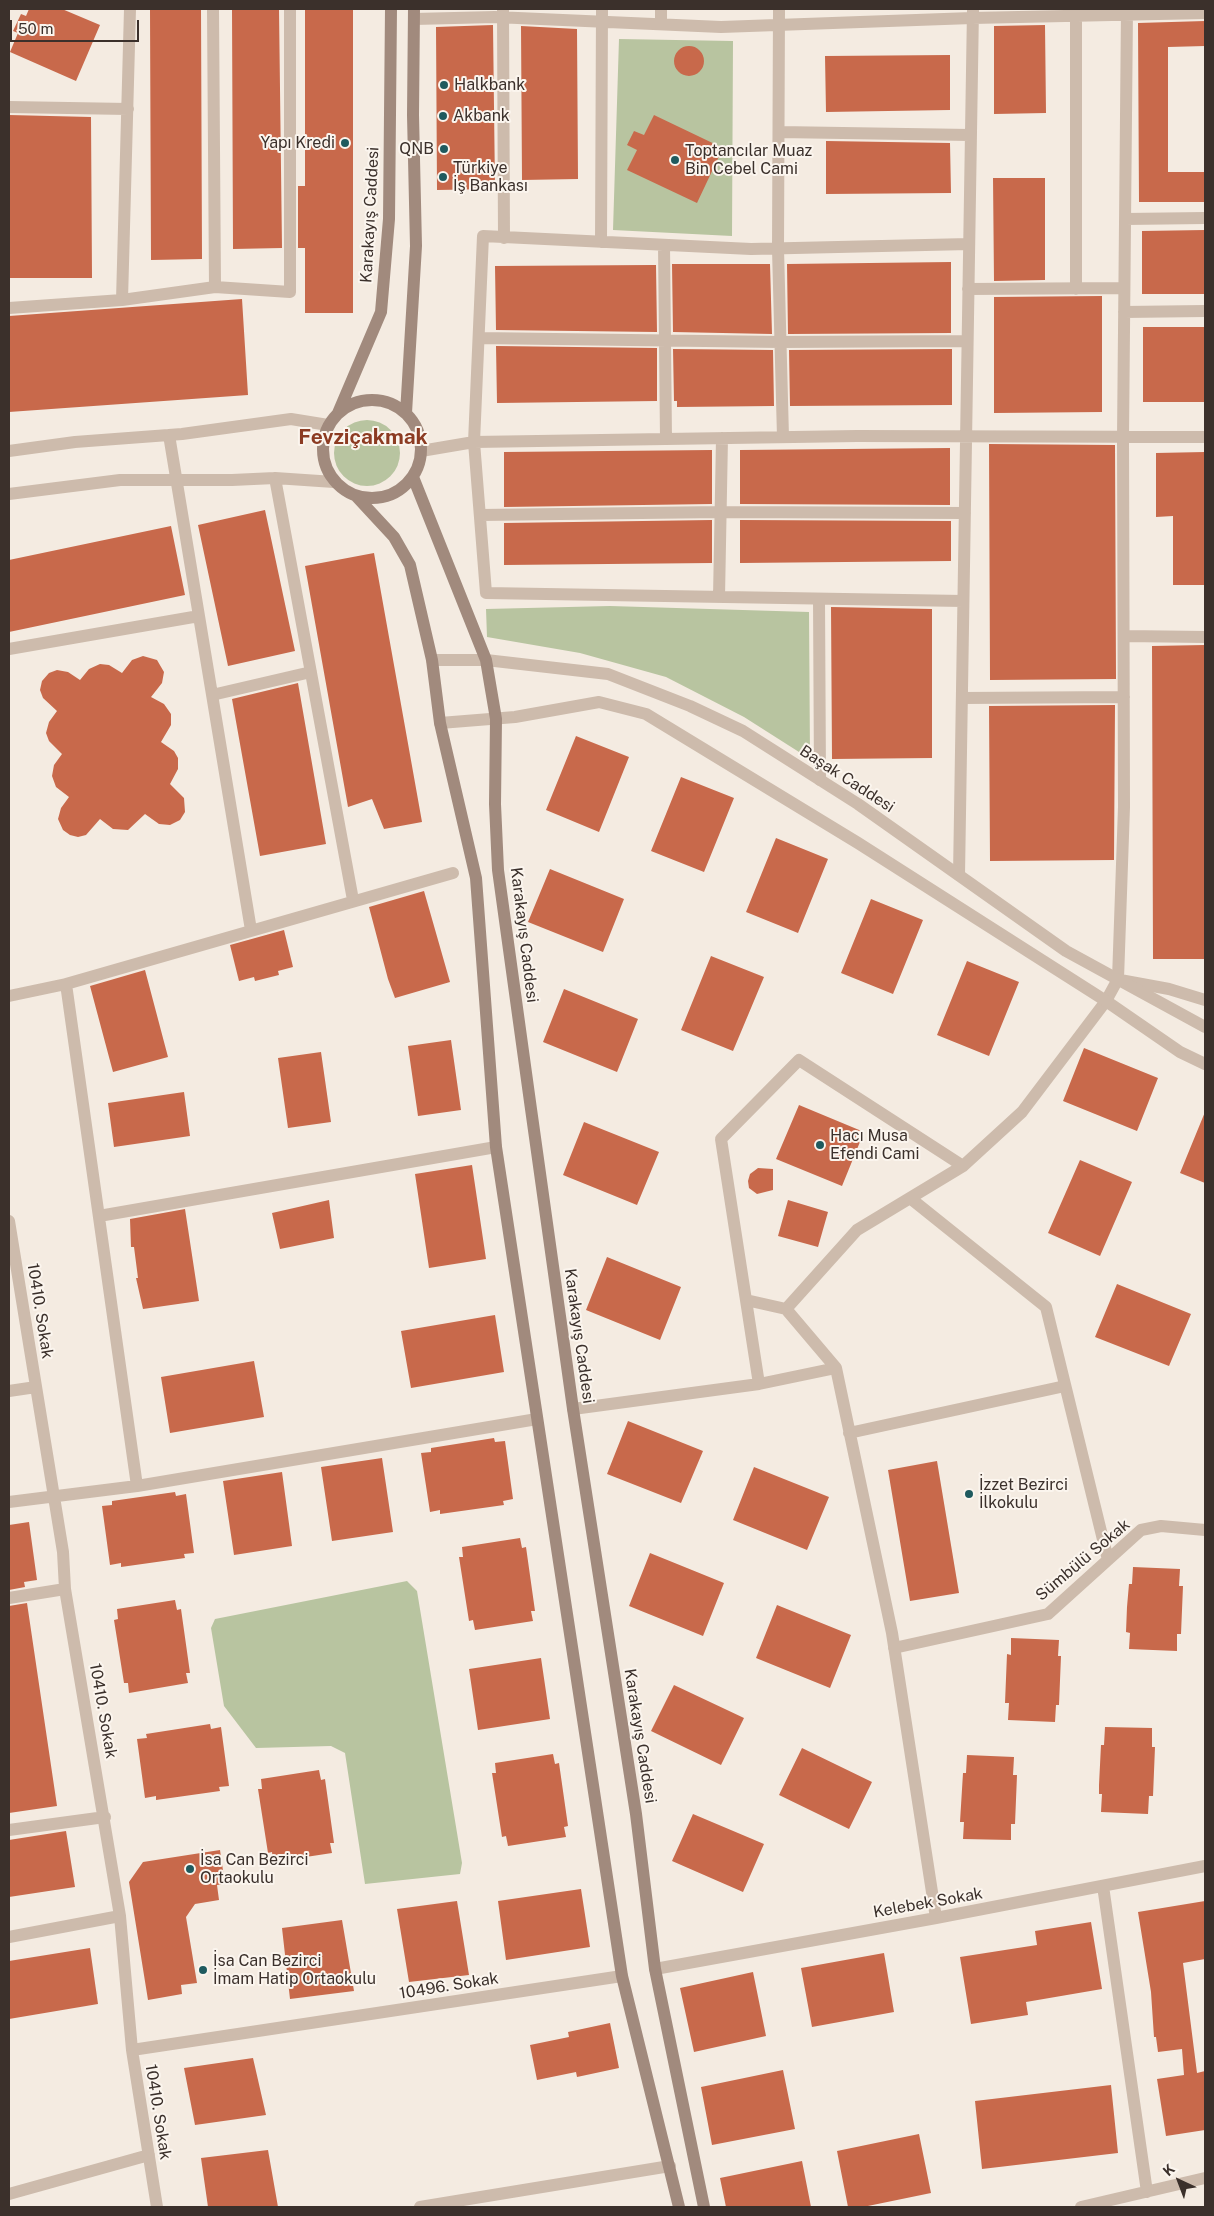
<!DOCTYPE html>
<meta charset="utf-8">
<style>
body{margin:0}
#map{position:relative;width:1214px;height:2216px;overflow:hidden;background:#f4ebe1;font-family:"Public Sans",sans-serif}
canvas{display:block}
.frame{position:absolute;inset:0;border:10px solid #3b302b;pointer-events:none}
.north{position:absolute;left:1154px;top:2156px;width:50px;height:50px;-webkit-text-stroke:4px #fbf5ee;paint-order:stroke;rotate:317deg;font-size:14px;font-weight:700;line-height:20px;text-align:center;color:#3b302b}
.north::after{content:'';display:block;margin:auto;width:18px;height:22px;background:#3b302b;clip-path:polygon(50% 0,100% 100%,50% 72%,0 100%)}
.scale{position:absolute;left:10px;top:20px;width:129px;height:22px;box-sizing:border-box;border:2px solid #3b302b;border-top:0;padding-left:6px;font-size:15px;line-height:18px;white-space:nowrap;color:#3b302b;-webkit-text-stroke:4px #fbf5ee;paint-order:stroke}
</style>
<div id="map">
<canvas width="1214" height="2216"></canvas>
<div class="frame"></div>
<div class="north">K</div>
<div class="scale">50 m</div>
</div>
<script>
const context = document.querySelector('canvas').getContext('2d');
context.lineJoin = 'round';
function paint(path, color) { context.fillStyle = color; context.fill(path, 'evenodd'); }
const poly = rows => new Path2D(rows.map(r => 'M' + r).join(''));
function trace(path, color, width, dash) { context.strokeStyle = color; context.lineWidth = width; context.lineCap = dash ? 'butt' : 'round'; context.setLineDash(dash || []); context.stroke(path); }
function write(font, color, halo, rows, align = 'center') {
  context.font = font + ' "Public Sans",sans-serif'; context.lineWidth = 4; context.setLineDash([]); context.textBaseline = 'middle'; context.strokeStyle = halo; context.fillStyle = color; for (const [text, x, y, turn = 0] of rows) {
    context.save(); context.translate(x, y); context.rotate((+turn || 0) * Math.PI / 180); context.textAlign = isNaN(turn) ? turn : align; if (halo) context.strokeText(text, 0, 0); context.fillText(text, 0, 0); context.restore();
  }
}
const green = poly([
 [619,39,733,41,732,236,613,230],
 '334 453a33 33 0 1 1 66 0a33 33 0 1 1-66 0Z',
 [610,606,809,612,810,759,744,717,666,677,580,653,487,637,486,609],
 [407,1581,417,1591,462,1863,460,1874,365,1884,345,1753,331,1746,256,1748,224,1706,211,1628,215,1619]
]);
const building = poly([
 [29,9,62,9,100,25,76,81,10,52,18,33,13,31,21,14,26,16],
 [150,9,201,9,202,259,151,260],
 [232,9,279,9,282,248,233,249],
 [305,9,353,9,353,313,305,313,305,248,298,248,298,186,305,186],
 [436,9,493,9,436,10],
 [1205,21,1205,46,1168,47,1168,172,1205,172,1205,202,1139,202,1138,23],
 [493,25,495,189,437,190,436,27],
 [1045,25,1046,113,994,114,994,26],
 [521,26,577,29,578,179,522,180],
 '674 61a15 15 0 1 1 30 0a15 15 0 1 1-30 0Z',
 [950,55,950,110,826,112,825,56],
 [9,115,91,117,92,278,9,278],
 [654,115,723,148,697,203,627,170,637,150,627,145,634,131,644,135],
 [826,141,950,143,951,193,826,194],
 [993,178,1045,178,1045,280,994,281],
 [1205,230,1205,294,1142,294,1142,231],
 [951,262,951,333,788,334,787,264],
 [672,264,770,264,772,334,673,332],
 [652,265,656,265,657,332,496,330,495,266],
 [1102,296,1102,412,994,413,994,297],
 [242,299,248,395,9,412,9,316],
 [1143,327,1205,327,1205,402,1143,402],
 [496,346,657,348,657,401,497,403],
 [673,349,773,350,774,406,677,407,677,401,674,401],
 [952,349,952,405,790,406,789,350],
 [989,444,1115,445,1116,679,990,680],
 [950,448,950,505,740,504,740,450],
 [712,450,712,504,504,507,504,452],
 [1205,452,1205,585,1173,585,1173,516,1156,517,1156,453],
 [265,510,295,651,228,666,198,525],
 [712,520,712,563,504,565,504,523],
 [740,520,951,521,951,561,740,563],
 [171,526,185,595,9,632,9,560],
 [374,553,422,822,384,829,372,799,348,807,305,566],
 [831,607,932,609,932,758,832,759],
 [1205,645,1205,959,1153,959,1152,646],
 [143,656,157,660,164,672,162,683,151,697,164,704,171,714,171,725,161,742,174,751,178,758,178,769,170,784,184,798,185,812,180,820,170,825,159,824,145,814,128,830,113,829,100,819,86,835,78,837,70,835,63,830,58,819,61,808,69,797,56,787,52,776,54,765,62,754,49,741,46,733,49,722,57,711,43,698,40,690,42,681,49,673,57,670,68,672,80,680,89,669,100,664,109,665,122,673,132,660],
 [298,683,326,844,260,856,232,699],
 [1115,705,1114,860,990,861,989,706],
 [576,736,629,757,599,832,546,810],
 [681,777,734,798,704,872,651,851],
 [776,838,828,859,798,933,746,912],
 [550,869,624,899,603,952,528,922],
 [424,891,450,982,395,998,388,979,369,907],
 [871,899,923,920,893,994,841,973],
 [284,930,293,967,278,971,279,975,255,981,254,977,239,981,230,945],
 [711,956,764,977,733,1051,681,1030],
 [967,961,1019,982,989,1056,937,1035],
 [145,970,168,1057,113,1072,90,986],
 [564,989,638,1019,617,1072,543,1042],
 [451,1040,461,1110,418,1116,408,1046],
 [1084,1048,1158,1078,1137,1131,1063,1101],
 [321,1052,331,1122,288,1128,278,1058],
 [184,1092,190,1136,114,1147,108,1103],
 [799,1105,864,1132,842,1186,776,1159],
 [1205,1112,1205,1183,1180,1173],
 [584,1122,659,1152,637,1205,563,1175],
 [1080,1160,1132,1182,1100,1256,1048,1233],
 [472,1165,486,1259,429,1268,415,1174],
 [758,1168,773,1169,773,1190,757,1194,749,1188,748,1181,750,1174],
 [329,1200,334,1238,280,1249,272,1213],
 [788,1200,828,1212,818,1247,778,1236],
 [185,1209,199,1301,143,1309,136,1278,138,1278,134,1247,131,1247,130,1219],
 [607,1257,681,1287,660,1340,586,1310],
 [1117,1284,1191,1314,1169,1366,1095,1337],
 [495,1315,504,1372,411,1388,401,1331],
 [254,1361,264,1417,170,1433,161,1377],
 [628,1421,703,1451,681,1503,607,1474],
 [494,1438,495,1442,505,1441,513,1499,503,1501,504,1505,440,1514,440,1510,430,1512,421,1453,431,1452,431,1448],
 [382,1458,393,1532,332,1541,321,1467],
 [937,1461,959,1593,910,1601,888,1470],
 [754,1467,829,1497,807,1550,733,1520],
 [282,1472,292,1546,234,1555,223,1481],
 [175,1492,176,1496,186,1494,194,1553,184,1554,185,1558,121,1567,121,1563,110,1565,102,1506,112,1505,112,1501],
 [29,1522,37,1580,24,1582,25,1587,9,1590,9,1525],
 [520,1538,522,1548,526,1547,535,1611,531,1611,533,1621,475,1630,473,1620,469,1621,459,1557,463,1557,462,1547],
 [650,1553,724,1583,703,1636,629,1606],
 [1133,1567,1180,1569,1179,1586,1183,1586,1181,1634,1177,1634,1177,1651,1129,1649,1130,1633,1126,1632,1127,1607,1129,1584,1132,1584],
 [175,1600,177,1610,181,1609,190,1673,186,1673,188,1683,129,1693,128,1683,124,1683,114,1620,118,1619,117,1609],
 [27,1603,57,1806,9,1813,9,1606],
 [777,1605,851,1635,830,1688,756,1658],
 [1011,1638,1059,1640,1058,1656,1061,1656,1059,1705,1056,1705,1055,1722,1008,1720,1009,1703,1005,1703,1007,1654,1011,1655],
 [541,1658,550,1719,478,1730,469,1669],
 [674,1685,744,1718,721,1765,651,1731],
 [210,1724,211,1729,221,1727,229,1786,219,1787,220,1791,156,1800,156,1796,145,1798,137,1739,147,1738,146,1734],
 [1105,1727,1152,1728,1152,1747,1155,1747,1153,1796,1149,1796,1148,1814,1101,1812,1102,1794,1099,1794,1099,1785,1101,1745,1104,1745],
 [802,1748,872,1782,849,1829,779,1795],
 [553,1754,555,1764,559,1763,568,1826,564,1827,566,1837,508,1846,506,1836,502,1837,492,1773,496,1773,495,1763],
 [967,1755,1014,1757,1013,1775,1017,1775,1015,1824,1011,1824,1011,1840,963,1839,964,1822,960,1822,963,1773,966,1773],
 [319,1770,321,1780,325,1779,334,1843,330,1843,332,1853,273,1862,272,1852,268,1853,258,1789,262,1789,261,1779],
 [693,1814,764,1844,743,1892,672,1861],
 [66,1831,75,1887,9,1897,9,1840],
 [220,1850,225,1884,217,1885,219,1900,195,1904,186,1917,197,1983,181,1985,182,1994,148,2000,129,1882,143,1862],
 [581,1889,590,1947,506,1960,498,1901],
 [457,1901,469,1975,409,1982,397,1909],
 [1205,1901,1205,1959,1183,1963,1197,2073,1205,2071,1205,2130,1166,2136,1157,2079,1184,2075,1182,2049,1158,2052,1156,2037,1154,2037,1151,1992,1138,1912],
 [342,1920,354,1991,290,1999,282,1928],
 [1091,1922,1102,1989,1026,2002,1028,2015,971,2024,960,1957,1037,1945,1035,1931],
 [90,1948,98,2004,9,2019,9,1961],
 [884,1953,894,2012,812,2027,801,1968],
 [753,1972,766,2036,694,2052,680,1988],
 [610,2023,619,2068,577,2077,576,2072,537,2080,530,2045,569,2037,568,2032],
 [253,2058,266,2115,195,2125,184,2068],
 [783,2070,795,2129,712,2145,701,2087],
 [1111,2085,1118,2153,982,2169,975,2101],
 [919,2134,931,2193,863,2207,848,2207,837,2151],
 [268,2150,278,2207,208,2207,201,2158],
 [802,2161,811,2207,726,2207,720,2178]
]);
const minor = poly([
 [213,9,215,287],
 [779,9,778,249,783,437],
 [503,10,504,238],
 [414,19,495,17,721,27,972,18,1205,13],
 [661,24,661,9],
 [9,107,128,109],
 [779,132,970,135],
 [1125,219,1205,218],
 [601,242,602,9],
 [664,245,666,439],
 [968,289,1124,288],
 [1076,289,1076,16],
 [122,300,130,9],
 [9,308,122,300,215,287,290,292,290,9],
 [1124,312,1205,311],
 [479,338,780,342,967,341],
 [169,435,251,930],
 [9,451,75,442,182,434,291,419,328,425],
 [421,451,474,442,857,436,1205,437],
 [275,478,353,900],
 [9,494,120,480,232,480,275,478,334,482],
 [480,515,721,512,965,513],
 [719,597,722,438],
 [819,599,820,780],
 [963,601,486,593,474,442,483,236,751,249,969,244],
 [1124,636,1205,637],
 [9,649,199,616],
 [212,695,311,672],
 [962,698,1124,697],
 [959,875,973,9],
 [1120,980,1169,989,1205,1000],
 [9,996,66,984],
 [910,1198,1046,1307,1108,1560],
 [99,1216,496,1147],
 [9,1221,63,1552,65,1589,120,1916,132,2050,157,2207],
 [746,1300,786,1309,836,1368],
 [786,1309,857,1230,963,1166,1022,1112,1106,1001,1118,979,1124,807,1123,437,1127,9],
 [759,1384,721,1139,799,1060,963,1166],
 [9,1391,36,1387],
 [573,1409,759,1384,836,1368,892,1633,936,1918],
 [849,1433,1065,1386],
 [137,1486,66,984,453,873],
 [9,1502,137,1486,537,1419],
 [9,1598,65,1589],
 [894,1648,1048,1614,1141,1530,1161,1526,1205,1530],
 [9,1830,105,1817],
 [1103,1886,1147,2192],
 [9,1937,120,1916],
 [655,1969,936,1918,1205,1866],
 [132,2050,622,1976],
 [9,2194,149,2155],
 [420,2207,670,2166],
 [1081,2207,1205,2178]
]);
const tertiary = poly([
 [432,660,486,660,608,674,690,706,743,731,858,804,1066,951,1205,1027],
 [440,723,515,717,599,702,646,714,858,843,1106,1001,1180,1052,1205,1064]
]);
const secondary = poly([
 '323 449a49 49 0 1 1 98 0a49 49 0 1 1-98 0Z',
 [338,413,381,312,389,219,391,9],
 [406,413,416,246,413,115,414,9],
 [413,477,486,660,496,719,495,804,498,870,531,1109,573,1409,636,1814,655,1969,704,2207],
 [356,496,394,537,410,565,432,660,440,723,476,878,496,1147,622,1976,679,2207]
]);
const markers = [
 [444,85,5,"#1f5a5e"],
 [443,116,5,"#1f5a5e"],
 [345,143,5,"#1f5a5e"],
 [444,149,5,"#1f5a5e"],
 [675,160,5,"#1f5a5e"],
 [443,177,5,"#1f5a5e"],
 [820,1145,5,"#1f5a5e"],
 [969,1494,5,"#1f5a5e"],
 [190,1869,5,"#1f5a5e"],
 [203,1970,5,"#1f5a5e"]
];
const poiNames = [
 ["Halkbank",454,85],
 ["Akbank",453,116],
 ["Yapı Kredi",335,143,"right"],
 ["QNB",434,149,"right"],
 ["Toptancılar Muaz",685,151],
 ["Bin Cebel Cami",685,169],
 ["Türkiye",453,168],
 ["İş Bankası",453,186],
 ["Hacı Musa",830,1136],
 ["Efendi Cami",830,1154],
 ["İzzet Bezirci",979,1485],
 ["İlkokulu",979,1503],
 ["İsa Can Bezirci",200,1860],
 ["Ortaokulu",200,1878],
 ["İsa Can Bezirci",213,1961],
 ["İmam Hatip Ortaokulu",213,1979]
];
const streetNames = [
 ["Karakayış Caddesi",370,215,-87],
 ["Başak Caddesi",847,779,33],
 ["Karakayış Caddesi",524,935,83],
 ["10410. Sokak",40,1311,81],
 ["Karakayış Caddesi",579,1336,82],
 ["Sümbülü Sokak",1083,1560,-40],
 ["10410. Sokak",103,1711,80],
 ["Karakayış Caddesi",640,1736,81],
 ["Kelebek Sokak",928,1903,-10],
 ["10496. Sokak",449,1986,-9],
 ["10410. Sokak",158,2112,81]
];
const districtNames = [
 ["Fevziçakmak",363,438]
];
paint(green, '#b8c4a0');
paint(building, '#c8694b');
trace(minor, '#cdbbac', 12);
trace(tertiary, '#cdbbac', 12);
trace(secondary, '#a18a7d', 12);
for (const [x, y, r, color] of markers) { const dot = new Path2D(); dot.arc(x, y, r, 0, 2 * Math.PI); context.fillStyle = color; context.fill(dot); trace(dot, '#fbf5ee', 2); }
write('16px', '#3b302b', '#fbf5ee', poiNames, 'left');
write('16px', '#3b302b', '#fbf5ee', streetNames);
write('bold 21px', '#8c3b22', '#fbf5ee', districtNames);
</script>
